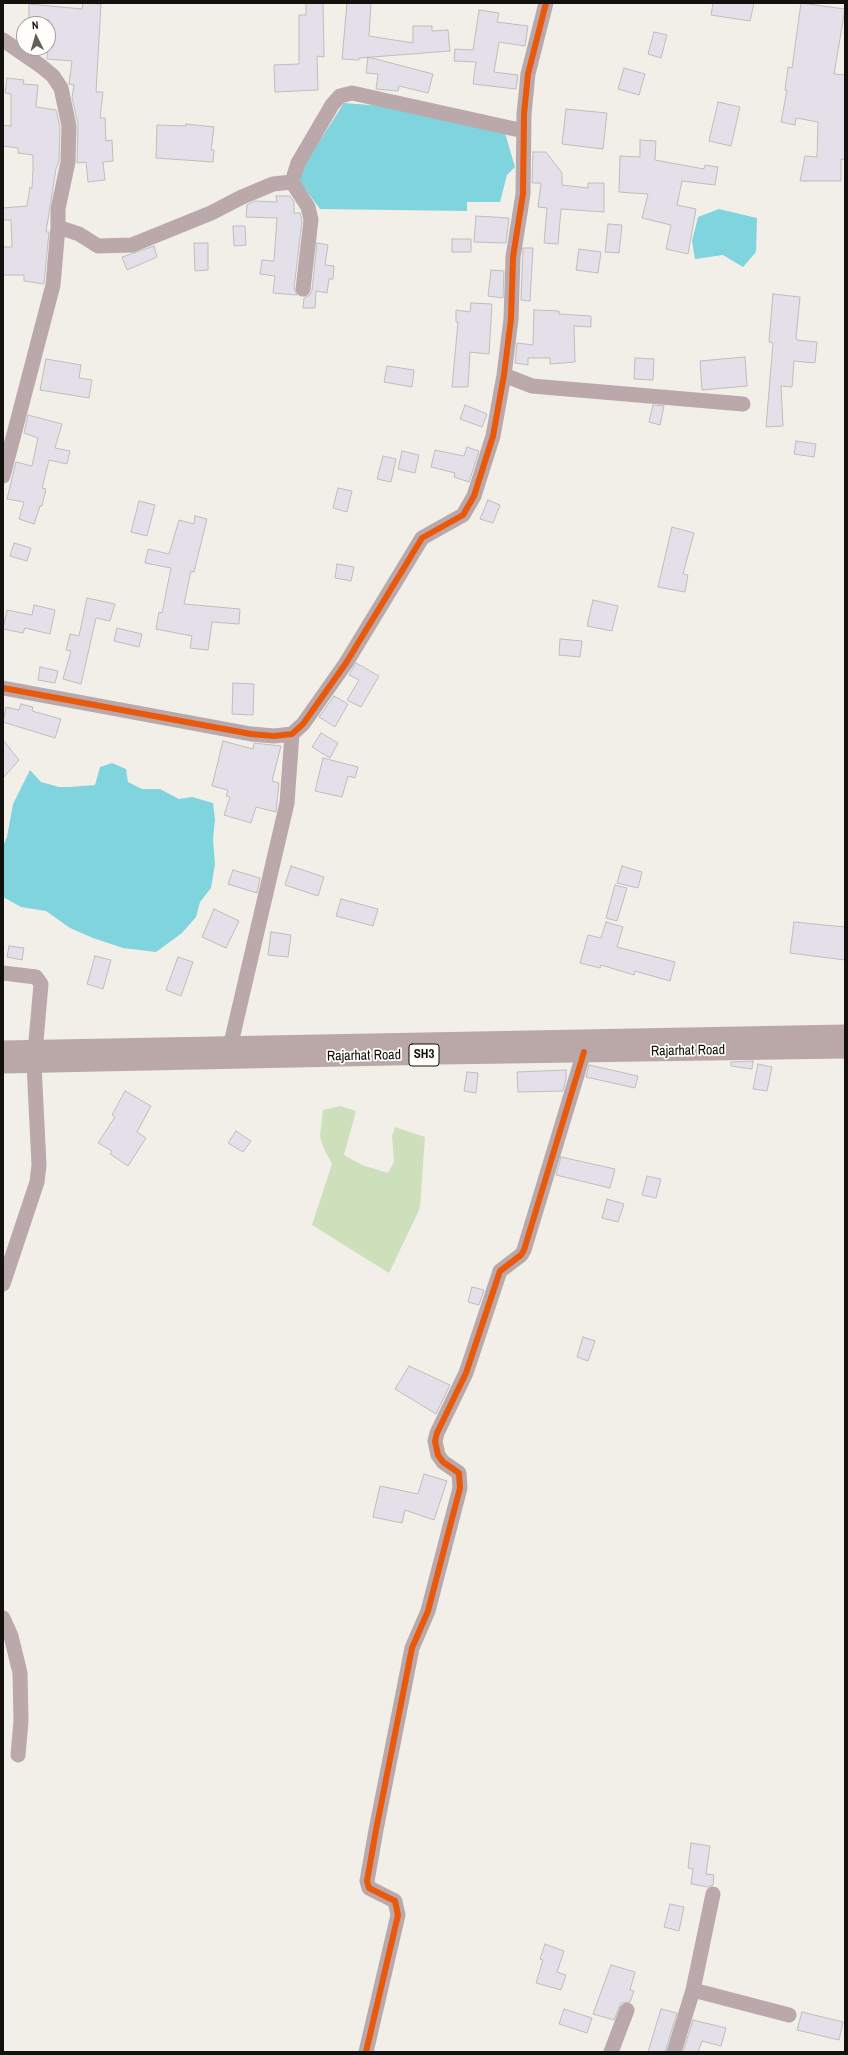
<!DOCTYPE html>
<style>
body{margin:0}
#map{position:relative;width:848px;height:2055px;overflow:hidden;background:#f1efe8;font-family:"Archivo Narrow",sans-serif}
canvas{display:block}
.frame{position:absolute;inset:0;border:4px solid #13110d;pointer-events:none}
.north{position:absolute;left:16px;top:16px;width:40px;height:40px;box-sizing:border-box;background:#fffefb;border:1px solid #a19f9c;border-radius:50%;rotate:355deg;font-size:11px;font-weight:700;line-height:16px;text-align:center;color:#13110d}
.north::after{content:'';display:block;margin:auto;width:14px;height:18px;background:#615f5a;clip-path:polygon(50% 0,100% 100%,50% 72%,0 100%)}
</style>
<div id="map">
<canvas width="848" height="2055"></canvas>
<div class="frame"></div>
<div class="north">N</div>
</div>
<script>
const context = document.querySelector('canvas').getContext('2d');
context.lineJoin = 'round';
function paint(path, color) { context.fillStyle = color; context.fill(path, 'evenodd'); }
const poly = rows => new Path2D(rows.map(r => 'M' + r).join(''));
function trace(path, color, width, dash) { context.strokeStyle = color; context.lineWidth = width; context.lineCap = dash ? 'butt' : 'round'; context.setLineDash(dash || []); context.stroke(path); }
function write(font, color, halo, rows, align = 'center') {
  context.font = font + ' "Archivo Narrow",sans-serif'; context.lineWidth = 3.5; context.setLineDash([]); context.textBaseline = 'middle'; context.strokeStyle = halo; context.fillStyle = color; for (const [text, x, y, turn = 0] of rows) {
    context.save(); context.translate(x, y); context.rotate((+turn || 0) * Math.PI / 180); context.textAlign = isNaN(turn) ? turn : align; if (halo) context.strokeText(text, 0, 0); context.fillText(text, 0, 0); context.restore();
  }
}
const green = poly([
 [340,1106,356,1111,344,1155,362,1165,388,1173,394,1162,392,1136,395,1127,425,1137,420,1208,389,1273,312,1225,332,1164,323,1147,320,1136,323,1110]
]);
const water = poly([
 [344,103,395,107,505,133,515,167,507,175,500,202,467,202,467,211,320,209,299,181,304,165],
 [719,209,757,218,756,252,743,267,723,255,695,259,692,241,698,217],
 [112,763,126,769,128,782,142,789,160,789,179,799,192,797,213,803,215,819,213,840,215,864,211,888,200,902,196,917,182,933,156,952,123,948,93,938,70,928,46,911,21,907,3,897,3,846,7,837,13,804,30,770,41,782,59,787,70,787,95,785,100,767]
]);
const building = poly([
 [83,3,101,4,96,92,103,92,100,118,105,118,106,141,112,140,113,161,103,162,105,180,88,182,86,162,77,163,78,124,72,98,74,85,69,84,72,61,47,59,49,20,29,20,29,4,82,9,83,3],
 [306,3,323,3,324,57,317,56,318,90,275,92,274,65,299,64,299,15,306,15,306,3],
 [347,3,371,3,369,36,413,43,413,26,432,26,432,31,448,30,450,51,359,58,359,60,342,59,347,3],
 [713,3,754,3,750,21,711,15,713,3],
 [801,3,845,9,834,74,845,75,845,160,841,159,841,181,800,181,805,156,817,157,818,122,796,118,795,125,781,122,787,90,785,90,788,67,792,68,801,3],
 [479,10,499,13,497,22,528,26,525,46,499,42,494,72,518,75,516,89,473,84,476,62,454,61,455,49,473,50,479,10],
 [654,32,667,35,661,58,648,54,654,32],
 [368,57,433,74,428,93,399,86,398,91,376,89,378,74,366,73,368,57],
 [624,68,645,74,639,95,618,89,624,68],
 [7,78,24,80,23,84,38,85,36,107,56,110,60,127,59,161,56,169,46,232,49,232,44,284,24,281,24,275,3,275,3,247,12,247,11,220,3,220,3,208,27,206,30,187,32,188,33,170,33,155,18,153,18,148,3,146,3,125,11,126,11,94,5,93,7,78],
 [718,102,740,107,731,146,709,141,718,102],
 [566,109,607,113,603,149,562,144,566,109],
 [186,124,214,127,211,150,214,150,213,162,156,158,157,125,186,126,186,124],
 [640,140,656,141,655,160,704,169,705,165,718,167,715,185,682,181,677,205,696,209,688,254,666,249,671,225,642,218,648,194,619,192,620,156,640,157,640,140],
 [533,152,546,152,562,173,562,185,588,188,588,183,604,183,604,212,561,209,558,244,544,243,547,208,538,207,541,183,532,183,533,152],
 [276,196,290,196,294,202,294,213,300,213,302,221,294,288,297,295,273,293,275,276,260,274,262,260,274,261,277,218,246,217,247,205,255,201,277,202,276,196],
 [476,216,509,218,506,243,474,242,476,216],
 [608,224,622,225,619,253,605,252,608,224],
 [233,226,245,226,246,245,234,246,233,226],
 [452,239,471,239,471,252,452,252,452,239],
 [194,243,208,243,208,270,195,271,194,243],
 [317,243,328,245,325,265,334,266,333,279,329,279,327,293,316,291,315,308,303,308,304,298,310,295,312,290,317,243],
 [154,246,157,257,127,270,122,257,154,246],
 [523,248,533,248,530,301,521,300,523,248],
 [579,249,601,252,598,273,576,270,579,249],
 [491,270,504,271,503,298,488,296,491,270],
 [773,294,800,297,796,338,797,340,817,342,815,363,794,361,792,387,781,386,783,426,766,427,773,343,769,342,773,294],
 [471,303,492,304,489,354,470,352,468,387,452,387,458,322,456,322,456,310,470,312,471,303],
 [534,310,559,311,559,314,591,316,591,327,574,326,575,362,550,364,550,358,528,358,528,365,515,363,517,343,533,345,534,310],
 [745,357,747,386,702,390,700,361,745,357],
 [635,358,654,359,653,380,634,379,635,358],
 [46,359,81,365,79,378,92,380,89,398,40,390,46,359],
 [387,366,414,370,412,387,384,382,387,366],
 [465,405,487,414,482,427,460,419,465,405],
 [653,405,664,406,660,425,649,422,653,405],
 [28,415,62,424,55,448,70,451,67,464,49,460,42,488,46,489,42,506,40,506,34,524,19,519,24,502,7,499,16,462,32,466,38,438,24,433,28,415],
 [796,441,816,444,814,457,794,454,796,441],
 [467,447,479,451,469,482,454,477,455,473,431,467,435,450,464,456,467,447],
 [402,451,419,455,415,473,398,469,402,451],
 [383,456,396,459,391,482,377,479,383,456],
 [338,488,352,491,347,512,333,508,338,488],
 [488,500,500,505,493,523,480,519,488,500],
 [139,501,155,505,147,536,131,532,139,501],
 [195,516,207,519,194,572,191,571,184,604,240,609,239,624,212,622,208,650,190,648,192,636,156,629,159,612,162,613,171,568,145,563,148,549,169,554,179,520,194,524,195,516],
 [672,527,694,533,683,574,688,575,685,592,658,587,672,527],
 [14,543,31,548,27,561,10,556,14,543],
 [337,564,354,567,351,581,335,578,337,564],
 [87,598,115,604,110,621,96,618,81,684,63,679,71,651,66,650,70,634,79,636,87,598],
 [593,600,618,606,612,631,587,626,593,600],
 [34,605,55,610,50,634,25,628,23,633,3,629,7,610,32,615,34,605],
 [117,628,142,634,139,647,114,641,117,628],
 [560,639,582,641,580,657,559,655,560,639],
 [356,663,379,676,361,707,347,700,359,680,349,675,356,663],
 [40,667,58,671,55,683,38,680,40,667],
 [233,683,254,684,253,715,232,714,233,683],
 [334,696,348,704,335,727,319,717,334,696],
 [21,704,33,707,32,711,61,719,55,738,3,722,6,707,19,710,21,704],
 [321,733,338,743,330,758,312,747,321,733],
 [3,740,19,760,3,778,3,740],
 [223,741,253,749,254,743,281,746,272,781,279,783,276,812,256,807,251,823,224,815,230,797,226,796,228,790,212,786,223,741],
 [323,758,358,767,355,778,348,776,342,797,315,791,323,758],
 [291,866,324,877,318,896,285,885,291,866],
 [622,866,642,872,638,888,617,883,622,866],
 [233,870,260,878,257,893,228,884,233,870],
 [615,885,627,888,617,921,606,918,615,885],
 [341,899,378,909,373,926,336,916,341,899],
 [214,909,239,921,226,948,202,937,214,909],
 [606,922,623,927,617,947,675,962,670,981,635,971,634,975,601,965,600,968,580,963,588,935,601,938,606,922],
 [794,922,845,927,845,960,790,953,794,922],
 [271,932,291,935,288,957,268,955,271,932],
 [9,946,24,948,22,960,7,957,9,946],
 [95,956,111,960,103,989,87,984,95,956],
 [178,957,193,962,181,996,166,990,178,957],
 [753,1061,752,1069,731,1066,731,1062,753,1061],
 [758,1064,772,1067,767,1091,753,1089,758,1064],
 [589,1065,638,1076,635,1088,586,1077,589,1065],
 [566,1070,566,1079,563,1091,518,1092,517,1072,566,1070],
 [467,1072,478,1073,476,1093,464,1091,467,1072],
 [125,1091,151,1106,137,1132,146,1138,128,1166,110,1154,112,1151,98,1143,115,1117,112,1115,125,1091],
 [236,1131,251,1141,243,1152,228,1143,236,1131],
 [561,1157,615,1169,610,1188,556,1175,561,1157],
 [647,1176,661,1179,656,1198,642,1195,647,1176],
 [607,1199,624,1204,618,1222,602,1218,607,1199],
 [472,1287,484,1290,479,1305,468,1302,472,1287],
 [583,1337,595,1341,588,1361,577,1357,583,1337],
 [409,1366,450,1385,436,1414,395,1389,409,1366],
 [424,1474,447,1481,434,1520,405,1510,402,1523,373,1517,380,1486,418,1494,424,1474],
 [691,1843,710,1846,706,1874,714,1875,713,1885,708,1887,691,1884,693,1869,688,1868,691,1843],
 [670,1904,684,1907,679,1931,664,1927,670,1904],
 [545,1944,564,1951,557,1972,566,1975,561,1990,536,1983,543,1960,540,1959,545,1944],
 [611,1965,635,1972,630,1990,634,1991,630,2002,621,2003,614,2020,593,2014,611,1965],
 [564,2009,592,2018,587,2033,559,2024,564,2009],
 [661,2009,677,2013,665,2052,648,2052,661,2009],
 [802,2012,843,2022,839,2040,797,2030,802,2012],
 [693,2020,726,2028,721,2046,702,2041,698,2052,683,2052,693,2020]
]);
const minor = poly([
 [3,40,41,66,53,76,61,88,69,126,68,162,58,209,58,227,53,285,3,476],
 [292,182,308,207,311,220,303,289],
 [58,227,79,234,98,246,132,245,211,213,242,197,273,184,292,182,298,163,332,105,340,96,352,93,524,131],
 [504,375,532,386,743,404],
 [3,688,251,734,274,736,292,734,303,724,346,663,422,538,463,515,474,496,493,436,504,375,511,319,513,257,523,194,524,114,528,74,546,3],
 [3,973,36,977,41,984,34,1064,39,1165,37,1182,3,1284],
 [228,1056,287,803,292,734],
 [3,1618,11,1636,20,1673,21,1721,18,1755],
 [693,1990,789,2015],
 [366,2052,398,1915,395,1901,369,1888,367,1881,376,1830,412,1648,428,1611,460,1488,459,1473,443,1462,438,1455,435,1441,437,1433,466,1373,500,1271,521,1255,524,1250,584,1052],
 [611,2052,627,2010],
 [674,2052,693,1990,713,1894]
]);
const major = poly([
 [3,1050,845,1034],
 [3,1064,440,1055,845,1049]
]);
const cycleway = poly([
 [3,688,251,734,274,736,292,734,303,724,346,663,422,538,463,515,474,496,493,436,504,375,511,319,513,257,523,194,524,114,528,74,546,3],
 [366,2052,398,1915,395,1901,369,1888,367,1881,376,1830,412,1648,428,1611,460,1488,459,1473,443,1462,438,1455,435,1441,437,1433,466,1373,500,1271,521,1255,524,1250,584,1052]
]);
const shields = [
 [424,1055,30]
];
const shieldNames = [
 ["SH3",424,1055]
];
const streetNames = [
 ["Rajarhat Road",688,1051,-1],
 ["Rajarhat Road",364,1056,-1]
];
paint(green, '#cedfbb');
paint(water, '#80d4de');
paint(building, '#e4e0e9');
trace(building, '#bebdbb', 1);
trace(minor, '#bba8aa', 15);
trace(major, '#baa8a8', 19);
trace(cycleway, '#e8590c', 6);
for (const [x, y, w] of shields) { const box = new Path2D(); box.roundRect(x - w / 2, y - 11, w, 22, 3); context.fillStyle = '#fffefb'; context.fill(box); trace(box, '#13110d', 1); }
write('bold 13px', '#13110d', null, shieldNames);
write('14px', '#13110d', '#fffefb', streetNames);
</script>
